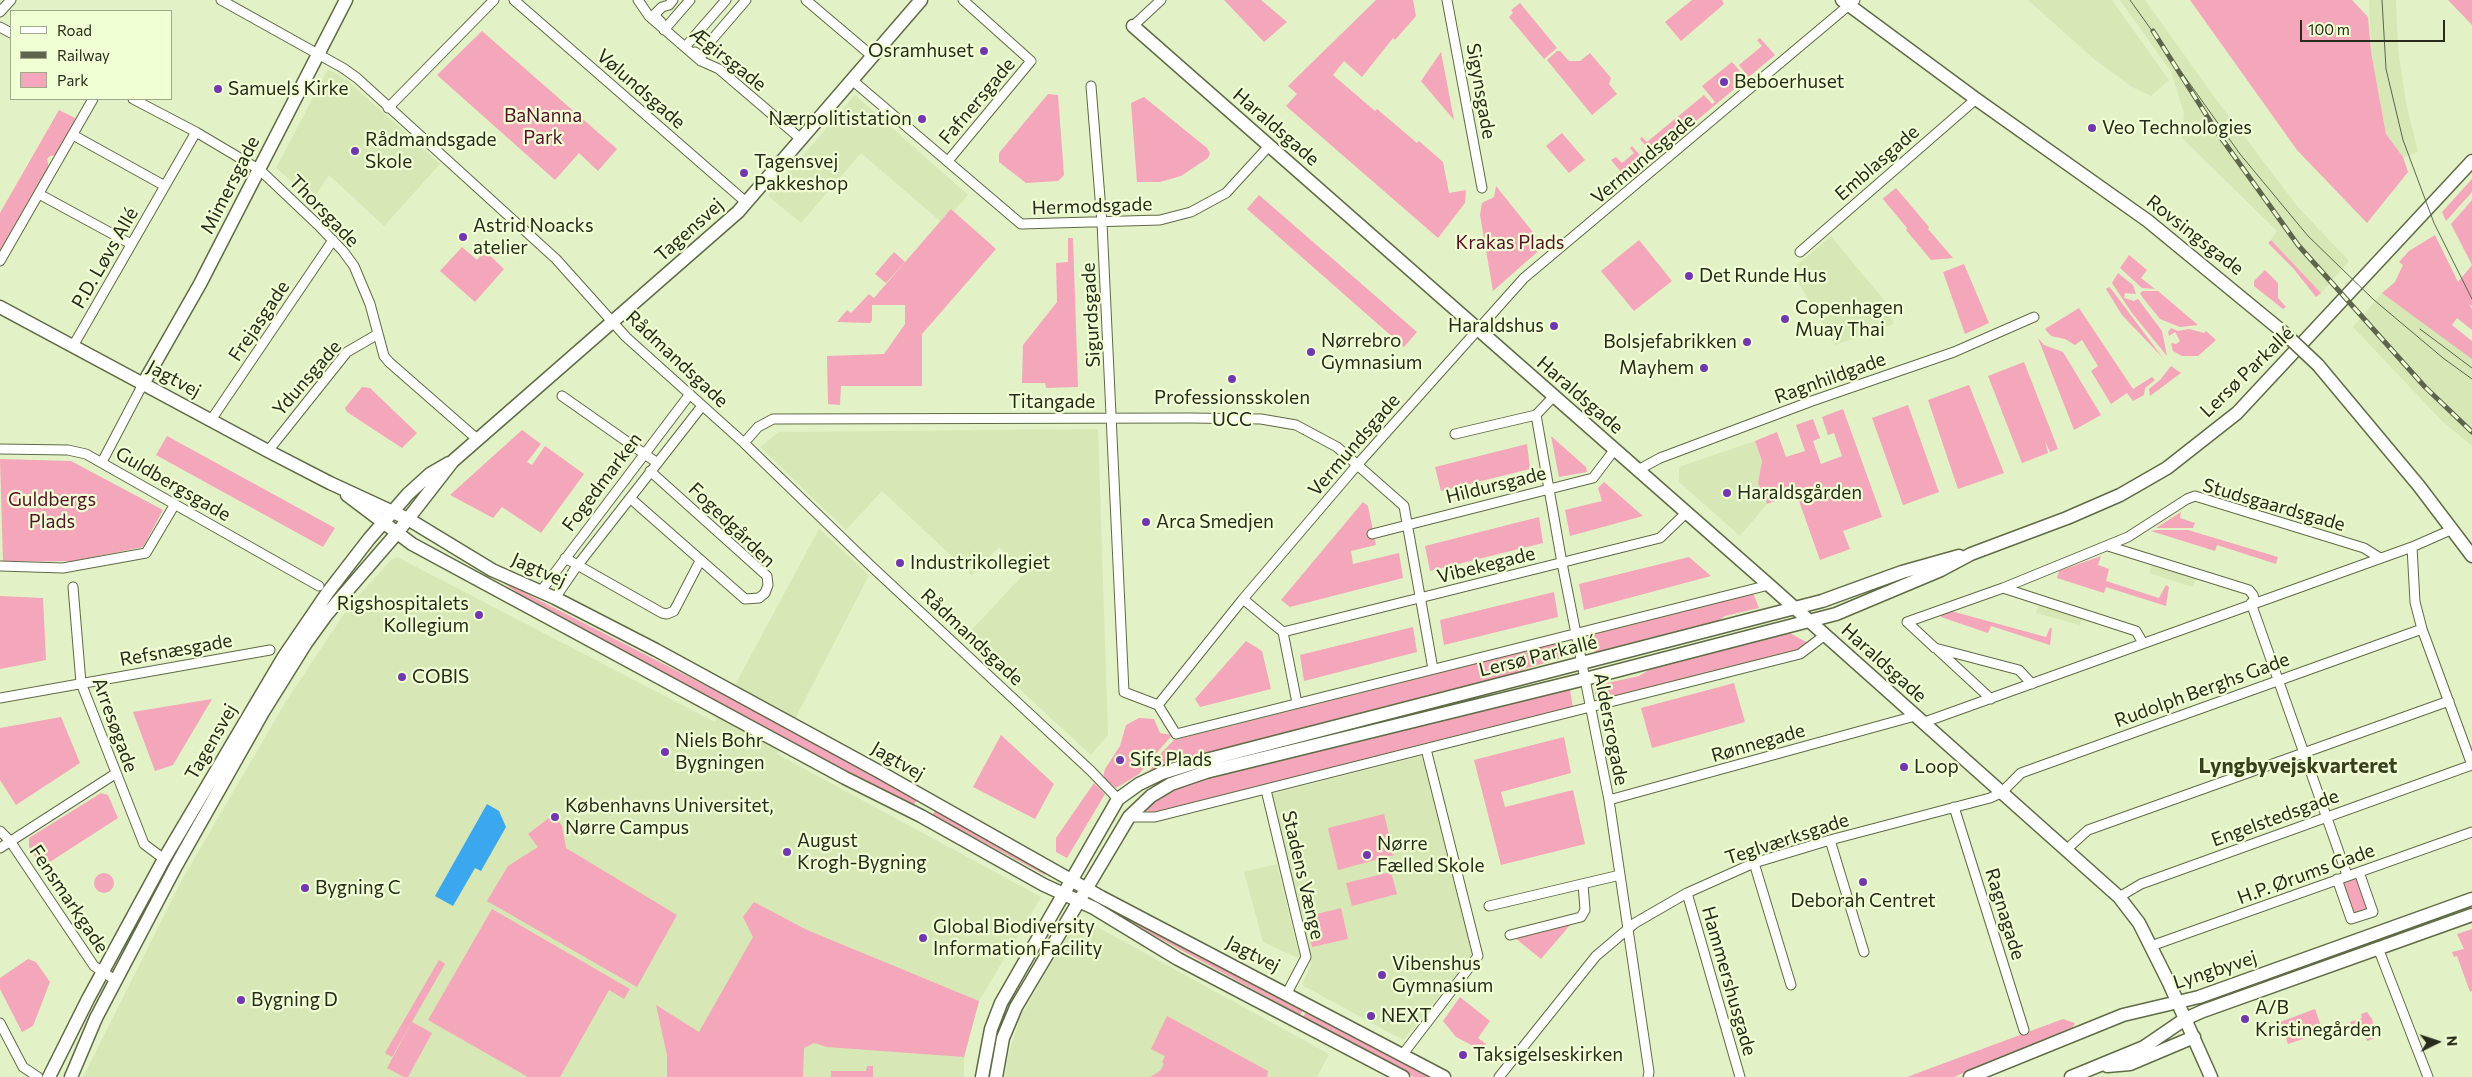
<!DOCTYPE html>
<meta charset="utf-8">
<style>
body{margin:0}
#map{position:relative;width:2472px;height:1077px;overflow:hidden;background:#e3f1c7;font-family:Commissioner,sans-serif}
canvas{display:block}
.legend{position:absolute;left:10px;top:10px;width:162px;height:90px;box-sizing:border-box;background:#f1ffd4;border:1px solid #a0aa8a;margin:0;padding:6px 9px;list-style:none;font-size:15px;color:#262b1b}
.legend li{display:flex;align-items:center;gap:10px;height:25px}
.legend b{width:25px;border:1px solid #a0aa8a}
.north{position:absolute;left:2412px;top:1017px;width:50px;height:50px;-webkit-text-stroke:4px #f1ffd4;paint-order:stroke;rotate:86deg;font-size:14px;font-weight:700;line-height:20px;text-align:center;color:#262b1b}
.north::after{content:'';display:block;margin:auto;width:18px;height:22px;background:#262b1b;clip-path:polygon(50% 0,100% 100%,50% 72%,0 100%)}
.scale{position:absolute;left:2300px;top:20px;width:145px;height:22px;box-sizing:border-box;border:2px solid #262b1b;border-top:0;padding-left:6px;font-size:15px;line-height:18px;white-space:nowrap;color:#262b1b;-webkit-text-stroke:4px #f1ffd4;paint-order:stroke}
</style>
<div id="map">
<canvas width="2472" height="1077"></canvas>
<ul class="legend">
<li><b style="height:6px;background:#fff"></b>Road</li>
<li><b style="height:6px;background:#5d654d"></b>Railway</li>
<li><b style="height:14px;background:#f4a6ba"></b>Park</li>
</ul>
<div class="north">N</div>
<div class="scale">100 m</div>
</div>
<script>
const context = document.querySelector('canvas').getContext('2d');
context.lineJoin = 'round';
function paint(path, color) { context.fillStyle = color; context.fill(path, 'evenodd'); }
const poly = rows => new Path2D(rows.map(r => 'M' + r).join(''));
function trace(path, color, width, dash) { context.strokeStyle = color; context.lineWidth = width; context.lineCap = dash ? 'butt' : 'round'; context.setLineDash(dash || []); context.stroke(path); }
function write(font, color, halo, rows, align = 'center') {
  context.font = font + ' Commissioner,sans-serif'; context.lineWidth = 4.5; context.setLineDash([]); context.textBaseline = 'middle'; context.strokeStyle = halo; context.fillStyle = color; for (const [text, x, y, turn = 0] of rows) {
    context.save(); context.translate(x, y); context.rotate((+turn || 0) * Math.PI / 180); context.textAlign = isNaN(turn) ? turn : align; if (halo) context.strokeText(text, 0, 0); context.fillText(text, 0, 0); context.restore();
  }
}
const built = poly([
 [2028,0,2112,0,2169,80,2151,96,2132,87,2095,60],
 [2120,0,2145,0,2215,98,2298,207,2349,261,2321,293,2271,240,2277,231,2182,138,2184,113,2171,72],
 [2369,0,2396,0,2398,49,2406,103,2418,152,2403,157,2386,134,2371,52],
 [328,69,347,80,440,164,384,226,329,175,313,199,276,168],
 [855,95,968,195,954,211,951,209,940,221,861,153,801,223,768,196],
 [1831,236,1888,305,1894,324,1835,345,1791,270],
 [2382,293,2472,353,2472,446,2441,420,2353,327],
 [1098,429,1108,735,1091,755,964,638,1025,573,999,547,972,575,882,491,846,530,760,447,779,432],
 [1755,441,1762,461,1758,483,1767,504,1740,536,1679,482,1679,467],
 [819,529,869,575,777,754,1041,897,979,1001,964,1057,964,1077,83,1077,182,880,285,703,349,606,391,560,397,557,715,722],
 [2152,564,2196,578,2193,587,2149,573],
 [2039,605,2082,617,2080,625,2036,613],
 [1422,756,1473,956,1403,1040,1302,985,1311,965,1310,953,1272,794],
 [1277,864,1300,959,1263,942,1244,872],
 [1079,917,1329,1054,1317,1077,1005,1077,1008,1056,1020,1017]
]);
const green = poly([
 [1224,0,1261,0,1287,22,1264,42],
 [1376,0,1413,0,1416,16,1395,40,1393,38,1362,77,1344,61,1333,75,1375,111,1377,109,1417,143,1419,141,1443,162,1449,193,1466,190,1465,203,1438,238,1286,106,1297,94,1288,86],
 [1692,0,1722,0,1724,4,1681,41,1665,22],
 [2190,0,2352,0,2368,17,2371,52,2386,134,2403,157,2408,172,2367,223,2297,150],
 [2448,0,2472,0,2472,25],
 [1520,3,1557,48,1544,59,1509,17,1513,13,1511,10],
 [482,31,617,149,598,171,579,153,555,180,437,75],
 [1760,38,1775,55,1654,156,1640,139,1642,137,1647,142,1704,95,1712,104,1715,102,1702,86,1732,62,1745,77,1747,75,1739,65,1762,46,1757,40],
 [1557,51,1560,51,1569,61,1580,61,1590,53,1611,78,1609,84,1617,94,1592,115,1547,60],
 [1441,52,1454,120,1421,81],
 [1048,94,1058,95,1064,175,1058,181,1026,183,999,162,999,153],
 [1144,97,1207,148,1210,153,1208,158,1181,176,1160,182,1137,182,1131,103],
 [59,110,75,118,76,122,56,155,50,156,47,159,49,168,0,253,0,213],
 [1562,133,1585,160,1569,173,1546,146],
 [1632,146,1646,162,1626,178,1611,160,1616,157,1622,163,1634,153,1630,148],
 [2472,179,2472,192,2446,221,2442,212],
 [1496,186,1544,246,1493,291,1480,215,1482,203,1494,197],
 [1896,188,1929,227,1928,229,1953,258,1931,260,1906,230,1907,228,1883,199,1881,200],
 [1259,195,1417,332,1404,347,1247,209],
 [2472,200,2472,306,2469,304,2472,309,2472,330,2457,318,2452,325,2472,341,2472,359,2382,293,2395,282,2403,265,2399,262,2409,251,2435,235,2458,282,2472,265,2451,224],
 [951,209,996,249,922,334,922,386,841,386,840,405,828,404,827,356,884,354,905,324,905,305,872,305,872,320,870,323,837,322,847,310,851,313,869,294,874,298],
 [1068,238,1073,238,1078,387,1046,388,1045,383,1022,383,1023,345,1057,302,1056,263,1068,262],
 [1639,240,1672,281,1634,311,1601,271],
 [2271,240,2321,293,2316,297,2293,268,2268,243],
 [462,247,477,260,485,251,504,269,475,302,440,271],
 [894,252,905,262,886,283,875,274],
 [2129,255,2147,270,2141,278,2155,289,2142,288,2120,268],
 [1964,264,1989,323,1965,334,1943,272],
 [2265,270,2278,283,2278,298,2286,307,2283,309,2254,286,2254,281],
 [2118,273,2133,285,2136,294,2125,293,2124,298,2134,301,2138,299,2162,331,2167,356,2132,313,2112,283],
 [2109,287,2112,290,2163,358,2122,315,2106,289],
 [2143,291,2158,291,2198,325,2180,327,2160,319,2143,298,2140,293],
 [2079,308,2133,389,2152,377,2155,380,2145,388,2144,395,2133,401,2127,393,2111,404,2091,371,2098,366,2082,340,2075,345,2065,339,2051,336,2045,329],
 [2171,328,2178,331,2189,329,2204,333,2206,331,2216,340,2198,356,2182,356,2173,351,2171,343,2176,344,2180,341,2175,332,2169,336,2168,332],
 [2038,338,2044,345,2063,352,2101,415,2074,430],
 [2024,362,2058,449,2050,452,2045,441,2048,453,2022,463,1988,376],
 [2171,366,2181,373,2150,396,2149,389,2160,380],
 [1969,385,2004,473,1958,489,1928,400],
 [362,387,370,388,417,433,402,448,347,412,345,408],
 [1908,405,1939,492,1903,505,1872,418],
 [1843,409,1882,517,1843,531,1850,549,1820,560,1799,501,1801,500,1798,493,1767,504,1758,483,1762,461,1755,441,1777,432,1786,457,1805,451,1796,425,1813,419,1820,438,1813,441,1821,464,1842,456,1834,433,1828,435,1822,417],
 [522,430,541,444,527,462,532,465,545,446,584,474,541,533,502,507,493,518,450,495],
 [167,436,335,528,323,547,156,455],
 [1551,436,1586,467,1587,472,1559,477],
 [1527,444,1530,469,1441,491,1435,467],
 [0,459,71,461,163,510,143,547,74,561,3,562],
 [1604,482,1643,516,1570,536,1565,510,1602,501,1598,488],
 [1363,502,1368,506,1376,545,1351,551,1353,564,1399,553,1403,578,1290,607,1281,600],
 [2181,512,2180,518,2195,523,2193,528,2156,528],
 [1539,517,1543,543,1430,571,1425,546],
 [2157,530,2188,530,2278,557,2276,564,2217,545,2215,551,2151,531],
 [2101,556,2098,565,2109,569,2106,581,2159,598,2166,585,2169,587,2166,606,2106,587,2104,593,2057,578,2059,571],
 [1689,557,1711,576,1584,610,1579,584],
 [498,579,726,696,917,799,913,807,523,597],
 [1554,592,1558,617,1444,645,1440,620],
 [1753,593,1759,608,1725,616,1714,624,1595,655,1589,635],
 [0,596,43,598,46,660,0,669],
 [1951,611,2046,637,2050,628,2052,628,2050,645,1991,626,1988,633,1941,617,1943,612],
 [1413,627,1417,652,1304,681,1300,655],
 [1788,632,1808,643,1796,651,1597,702,1594,687,1598,685,1639,676,1652,668],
 [1246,641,1262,651,1271,689,1200,707,1195,699],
 [1561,642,1563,654,1559,659,1524,669,1510,678,1147,775,1162,752,1174,740],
 [1734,683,1745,722,1652,748,1641,708],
 [1567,688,1570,689,1573,708,1167,811,1151,813,1147,811,1148,806,1167,792,1192,781],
 [212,699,173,765,155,771,133,712],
 [61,717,80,763,16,805,0,780,0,728],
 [1139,718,1154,719,1160,733,1172,735,1139,774,1116,788,1103,778,1105,769,1120,746,1126,725],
 [1001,735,1054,784,1035,819,973,787],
 [1564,737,1571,773,1501,792,1505,807,1573,790,1585,844,1501,865,1474,760],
 [1094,783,1105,794,1067,858,1056,852,1056,838],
 [101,793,108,795,118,818,42,867,29,847,29,838],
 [935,810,1046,873,1045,875,964,832,931,818],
 [554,814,562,826,566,848,677,915,637,987,487,901,508,866,538,847,528,834],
 [1384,814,1394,855,1338,870,1328,828],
 [1391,872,1397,894,1352,906,1346,883],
 '94 883a10 10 0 1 1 20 0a10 10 0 1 1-20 0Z',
 [2358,875,2370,910,2352,916,2340,882],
 [754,902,807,930,979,1001,964,1057,827,1047,814,1043,804,1048,803,1077,667,1077,667,1055,656,1005,699,1032,753,937,743,917],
 [1103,905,1304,1009,1300,1015,1102,907],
 [1341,908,1348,939,1312,947,1305,917],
 [492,909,630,989,624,999,609,990,560,1077,528,1077,428,1020],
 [1571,924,1541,959,1515,938],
 [2472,929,2472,991,2470,992,2457,956,2454,957,2452,952,2464,949,2457,934],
 [28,959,36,962,50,982,33,1026,22,1032,0,989,0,978],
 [439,960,445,964,392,1057,385,1053],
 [1460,997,1490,1021,1478,1038,1486,1044,1483,1051,1456,1037,1443,1021],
 [2315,1009,2323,1032,2288,1044,2280,1022],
 [1307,1010,1431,1077,1414,1077,1303,1017],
 [2367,1012,2372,1019,2376,1036,2375,1038,2367,1041,2362,1028,2353,1031,2350,1022,2362,1018,2361,1014],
 [1167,1016,1268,1071,1267,1077,1150,1077,1160,1071,1164,1064,1162,1062,1165,1056,1151,1049],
 [2063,1019,2075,1023,2073,1027,1954,1077,1907,1077],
 [412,1022,432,1033,408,1077,404,1077,387,1068],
 [867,1066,873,1066,873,1077,831,1077,831,1071,866,1071]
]);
const water = poly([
 [487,804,499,811,506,827,481,871,475,868,453,906,435,896]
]);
const street = poly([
 [221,0,343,68,357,78,556,259,626,337,744,443,870,565,1091,771,1118,799],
 [514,0,747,203],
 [638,0,649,16,701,61,719,69,801,139],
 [806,0,872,56],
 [1447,0,1482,188],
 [0,12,11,0],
 [661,22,654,15,662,7,669,5,673,0],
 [1133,26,1161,0],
 [0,27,11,33],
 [664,30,690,0],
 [685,47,726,0],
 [695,52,701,56,709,48,709,43,746,0],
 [852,80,1021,224,1160,220,1191,212,1226,193,1269,146],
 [1091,86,1102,223,1124,692,1158,705],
 [133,99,196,132,260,170,318,225,343,251,354,266,370,304,384,356,389,362,477,439],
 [388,108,494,0],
 [73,135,165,186],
 [948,161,1031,61,963,0],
 [39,194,131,244],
 [1800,252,1976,99],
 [0,261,93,99],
 [73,346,196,132],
 [562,396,656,462],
 [1554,396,1536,415,1562,563,1609,800,1649,1072,1648,1077],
 [211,420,333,240],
 [1455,434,1536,415],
 [744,443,758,427,773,419,1190,418,1261,419,1296,425,1337,447,1404,506,1433,669],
 [0,449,68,450,86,454,319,586],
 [268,451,347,352,378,334],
 [102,462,143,384],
 [1638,470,1660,458,1812,401,1954,352,2034,317],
 [630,498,745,599,759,598,765,593,768,585,767,576,650,471],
 [1372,534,1593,478,1615,449],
 [2108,546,2249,590,2253,595,2255,602],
 [2412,547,2415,602,2422,629,2472,765],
 [565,558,662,613,667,614,674,611,700,561],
 [0,566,63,568,146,553,175,504],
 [73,587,81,683,144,844,164,859],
 [2003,588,2136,631,2143,643],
 [541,591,690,394],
 [555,598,577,566,702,406],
 [1243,599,1283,632,1297,703],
 [2251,603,2347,875],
 [1283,632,1660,538,1687,512],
 [1938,650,1991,699],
 [2032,684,2019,670,1935,648,1907,622,2003,588,2128,537,2187,499,2195,496,2364,548,2380,558],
 [0,698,270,650],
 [1158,705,1243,599,1358,464,1524,278,1855,0],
 [1158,705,1176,734,1769,585],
 [1922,723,2412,547,2453,529],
 [1266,790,1306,957,1287,993],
 [1609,800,1915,716],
 [1954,807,2024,1030],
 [1129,817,1155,817,1800,654,1825,635],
 [0,831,10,841,94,966,115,980],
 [1830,840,1864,952],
 [0,848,115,774],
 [2067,849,2088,830,2449,701],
 [1754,863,1791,985],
 [2337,879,2351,919,2373,912,2359,872],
 [1687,893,1740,1077],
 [2119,897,2141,884,2472,765],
 [1489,906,1620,875],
 [1510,935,1581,917,1585,910,1583,884],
 [2151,946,2472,832],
 [2378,948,2428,1077],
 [0,1023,23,1067,38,1077],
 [1403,1054,1478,956,1426,749],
 [1499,1077,1596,956,1635,923,1687,893,1754,863,1830,840,1990,798,2001,793,2021,773,2422,629]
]);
const secondary = poly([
 [1842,0,1976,99,2148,221,2283,332],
 [1133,26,1769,585,2119,897,2139,923,2169,983,2211,1077],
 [0,307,268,451,330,483,408,519,492,570,555,598,656,650,878,771,1101,897,1444,1077],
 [2318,365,2419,486,2472,556],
 [143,384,200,284,346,0],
 [347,495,412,544,845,778,921,816,1044,885,1094,908,1178,959,1403,1077],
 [2107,1066,2130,1064,2194,1037],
 [49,1077,88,999,164,859,283,658,328,592,369,539,408,494,430,474,449,463],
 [71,1077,96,1018,176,866,263,712,306,643,327,614,397,533,453,461,738,212,921,0],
 [982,1077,991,1029,1001,1003,1118,799,1139,784,1162,773,1194,763,1822,601,1902,572,1959,556],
 [996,1077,1003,1038,1016,1007,1129,817,1151,796,1171,784,1206,772,1585,679,1836,614,1941,570,1971,554,2067,518,2120,495,2167,468,2237,413,2472,161],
 [1970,1077,2123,1015,2199,997,2472,899],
 [2071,1077,2144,1047,2185,1019,2203,1011,2472,915]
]);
const tram = poly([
 [2130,0,2240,154,2308,236,2374,300,2443,358,2472,379],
 [2382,0,2386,69,2403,140,2434,223,2472,299],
 [2420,329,2472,368]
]);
const rail = poly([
 [2153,31,2219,135,2298,245,2425,387,2472,432]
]);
const secondaryBridge = poly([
 [2283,332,2318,365]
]);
const markers = [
 [984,51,5,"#7137ae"],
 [1724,82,5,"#7137ae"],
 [218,89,5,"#7137ae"],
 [922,119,5,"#7137ae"],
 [2092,128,5,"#7137ae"],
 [355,151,5,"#7137ae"],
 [744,173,5,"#7137ae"],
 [463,237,5,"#7137ae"],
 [1689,276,5,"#7137ae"],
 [1785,319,5,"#7137ae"],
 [1554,326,5,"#7137ae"],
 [1747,342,5,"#7137ae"],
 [1311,352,5,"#7137ae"],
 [1704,368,5,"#7137ae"],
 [1232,379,5,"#7137ae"],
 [1727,493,5,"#7137ae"],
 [1146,522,5,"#7137ae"],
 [900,563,5,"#7137ae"],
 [479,615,5,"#7137ae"],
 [402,677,5,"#7137ae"],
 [665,752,5,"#7137ae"],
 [1120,760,5,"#7137ae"],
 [1904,767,5,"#7137ae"],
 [555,817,5,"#7137ae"],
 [787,852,5,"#7137ae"],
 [1367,855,5,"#7137ae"],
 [1863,882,5,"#7137ae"],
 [305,888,5,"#7137ae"],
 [923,938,5,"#7137ae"],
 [1382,975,5,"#7137ae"],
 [241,1000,5,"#7137ae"],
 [1371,1016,5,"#7137ae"],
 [2245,1019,5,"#7137ae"],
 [1463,1055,5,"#7137ae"]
];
const poiNames = [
 ["Osramhuset",974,51,"right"],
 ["Beboerhuset",1734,82],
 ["Samuels Kirke",228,89],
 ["Nærpolitistation",912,119,"right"],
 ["Veo Technologies",2102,128],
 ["Rådmandsgade",365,140],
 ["Skole",365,162],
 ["Tagensvej",754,162],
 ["Pakkeshop",754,184],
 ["Astrid Noacks",473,226],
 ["atelier",473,248],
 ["Det Runde Hus",1699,276],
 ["Copenhagen",1795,308],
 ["Muay Thai",1795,330],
 ["Haraldshus",1544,326,"right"],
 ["Nørrebro",1321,341],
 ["Gymnasium",1321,363],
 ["Bolsjefabrikken",1737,342,"right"],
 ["Mayhem",1694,368,"right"],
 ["Professionsskolen",1232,398,"center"],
 ["UCC",1232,420,"center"],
 ["Haraldsgården",1737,493],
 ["Arca Smedjen",1156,522],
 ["Industrikollegiet",910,563],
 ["Rigshospitalets",469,604,"right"],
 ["Kollegium",469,626,"right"],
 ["COBIS",412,677],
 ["Niels Bohr",675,741],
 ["Bygningen",675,763],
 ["Sifs Plads",1130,760],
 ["Loop",1914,767],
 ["Københavns Universitet,",565,806],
 ["Nørre Campus",565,828],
 ["August",797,841],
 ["Krogh-Bygning",797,863],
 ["Nørre",1377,844],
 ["Fælled Skole",1377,866],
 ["Bygning C",315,888],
 ["Deborah Centret",1863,901,"center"],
 ["Global Biodiversity",933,927],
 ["Information Facility",933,949],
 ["Vibenshus",1392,964],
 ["Gymnasium",1392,986],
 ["Bygning D",251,1000],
 ["A/B",2255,1008],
 ["Kristinegården",2255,1030],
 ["NEXT",1381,1016],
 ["Taksigelseskirken",1473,1055]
];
const streetNames = [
 ["Ægirsgade",728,59,38],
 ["Vølundsgade",641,89,41],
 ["Sigynsgade",1481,91,80],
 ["Fafnersgade",977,101,-50],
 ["Haraldsgade",1276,127,41],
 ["Vermundsgade",1643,159,-40],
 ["Emblasgade",1877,163,-41],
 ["Mimersgade",230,185,-63],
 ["Hermodsgade",1092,206,-2],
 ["Thorsgade",324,211,46],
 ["Tagensvej",689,230,-42],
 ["Rovsingsgade",2195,235,38],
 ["P.D. Løvs Allé",105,258,-60],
 ["Sigurdsgade",1091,315,-93],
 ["Frejasgade",259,321,-56],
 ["Rådmandsgade",677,359,43],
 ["Lersø Parkallé",2247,372,-44],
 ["Ydunsgade",307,378,-49],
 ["Ragnhildgade",1830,378,-20],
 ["Jagtvej",174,379,28],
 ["Haraldsgade",1580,395,41],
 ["Titangade",1052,402],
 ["Vermundsgade",1354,445,-49],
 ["Fogedmarken",602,482,-53],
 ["Guldbergsgade",173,484,30],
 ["Hildursgade",1496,485,-14],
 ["Studsgaardsgade",2274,505,16],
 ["Fogedgården",732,525,44],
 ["Vibekegade",1486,565,-14],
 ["Jagtvej",539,570,24],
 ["Rådmandsgade",972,637,43],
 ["Refsnæsgade",176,650,-10],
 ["Lersø Parkallé",1538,656,-14],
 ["Haraldsgade",1884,663,42],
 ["Rudolph Berghs Gade",2202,690,-20],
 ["Arresøgade",115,725,70],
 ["Aldersrogade",1611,729,79],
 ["Tagensvej",211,742,-60],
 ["Rønnegade",1758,743,-16],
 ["Jagtvej",898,761,30],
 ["Engelstedsgade",2275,818,-20],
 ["Teglværksgade",1787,839,-18],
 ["H.P. Ørums Gade",2306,874,-20],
 ["Stadens Vænge",1303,875,77],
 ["Fensmarkgade",69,899,56],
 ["Ragnagade",2005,914,73],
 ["Jagtvej",1253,954,27],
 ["Lyngbyvej",2215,970,-18],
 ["Hammershusgade",1729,981,74]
];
const parkNames = [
 ["BaNanna",543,116],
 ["Park",543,138],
 ["Krakas Plads",1510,243],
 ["Guldbergs",52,500],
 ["Plads",52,522]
];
const quarterNames = [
 ["Lyngbyvejskvarteret",2298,766]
];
paint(built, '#d7e7b6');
paint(green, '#f4a6ba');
paint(water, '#3ba7ee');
trace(street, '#5f6b45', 11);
trace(secondary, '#5f6b45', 15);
trace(street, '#fff', 9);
trace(secondary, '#fff', 12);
trace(tram, '#5d654d', 1);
trace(rail, '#5d654d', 5);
trace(rail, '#f1ffd4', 3, [9]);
trace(secondaryBridge, '#5f6b45', 15, []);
trace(secondaryBridge, '#fff', 12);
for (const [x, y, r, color] of markers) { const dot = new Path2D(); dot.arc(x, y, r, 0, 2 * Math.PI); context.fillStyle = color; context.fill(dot); trace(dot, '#f1ffd4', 2); }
write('19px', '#262b1b', '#f1ffd4', poiNames, 'left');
write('19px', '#262b1b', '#f1ffd4', streetNames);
write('19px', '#56112b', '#f1ffd4', parkNames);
write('bold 21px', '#37411d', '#f1ffd4', quarterNames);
</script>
